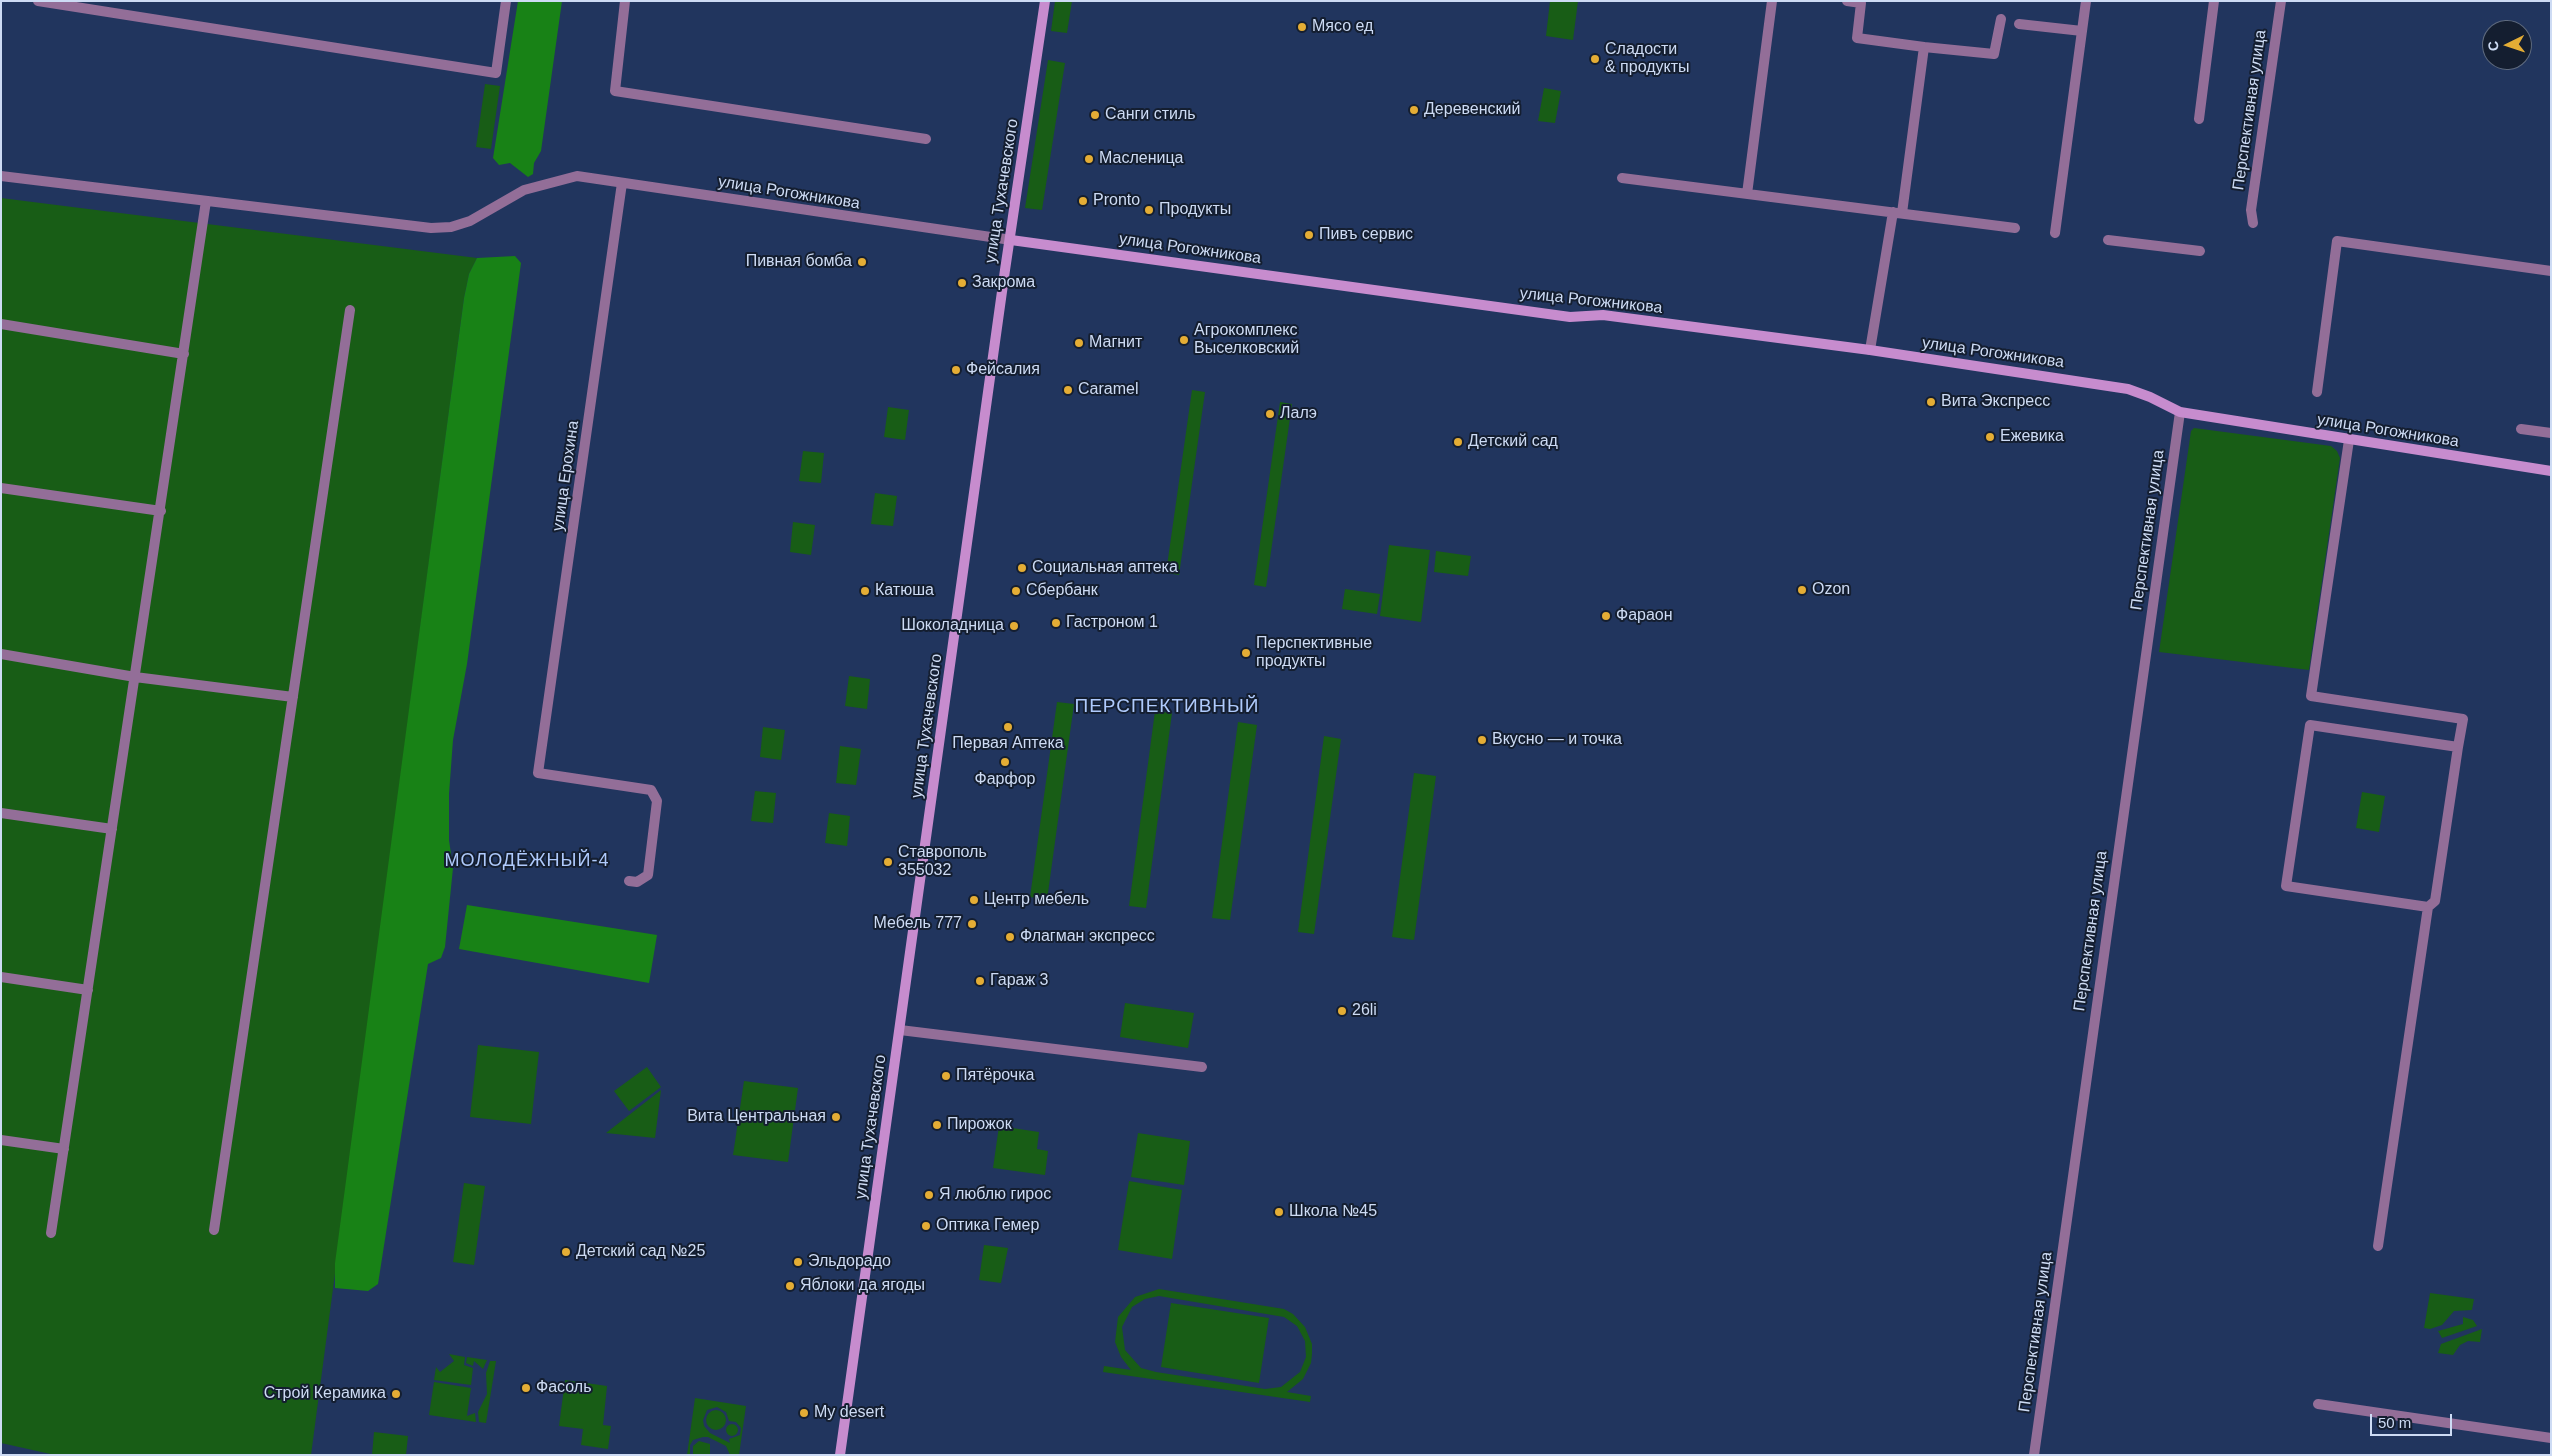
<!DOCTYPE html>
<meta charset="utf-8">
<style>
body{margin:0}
#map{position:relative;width:2552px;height:1456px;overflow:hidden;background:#21355e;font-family:Arial,sans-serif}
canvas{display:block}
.frame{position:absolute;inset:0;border:2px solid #cddbf4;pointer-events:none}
.north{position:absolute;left:2482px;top:20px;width:50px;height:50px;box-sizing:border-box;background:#141e30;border:1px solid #5e6a7e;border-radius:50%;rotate:266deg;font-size:14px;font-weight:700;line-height:20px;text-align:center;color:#cddbf4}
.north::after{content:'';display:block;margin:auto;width:18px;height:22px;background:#e4ad35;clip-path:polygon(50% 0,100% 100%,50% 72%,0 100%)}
.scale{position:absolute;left:2370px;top:1414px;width:82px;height:22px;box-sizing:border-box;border:2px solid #cddbf4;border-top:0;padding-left:6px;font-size:15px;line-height:18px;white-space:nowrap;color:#cddbf4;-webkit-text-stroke:4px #141e30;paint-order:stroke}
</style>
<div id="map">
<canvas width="2552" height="1456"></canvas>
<div class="frame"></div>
<div class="north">С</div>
<div class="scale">50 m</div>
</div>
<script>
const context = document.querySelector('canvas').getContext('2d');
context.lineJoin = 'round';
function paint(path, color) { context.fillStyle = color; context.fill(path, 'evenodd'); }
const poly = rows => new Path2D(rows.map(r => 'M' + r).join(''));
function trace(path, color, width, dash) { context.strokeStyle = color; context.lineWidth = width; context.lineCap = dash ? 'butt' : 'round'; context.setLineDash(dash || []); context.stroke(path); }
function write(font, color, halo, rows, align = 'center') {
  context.font = font + ' Arial,sans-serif'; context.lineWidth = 4; context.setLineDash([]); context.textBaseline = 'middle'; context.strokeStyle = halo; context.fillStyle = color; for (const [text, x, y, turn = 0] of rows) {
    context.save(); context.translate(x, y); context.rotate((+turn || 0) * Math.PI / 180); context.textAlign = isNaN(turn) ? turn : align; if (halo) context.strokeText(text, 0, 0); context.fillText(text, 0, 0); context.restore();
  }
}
const green = poly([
 [1055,1,1072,1,1067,33,1051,31],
 [1550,1,1578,1,1573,40,1546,36],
 [1048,60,1065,63,1042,210,1025,208],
 [485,84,500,86,491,149,476,147],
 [1544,88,1561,91,1555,123,1538,121],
 [1,198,477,258,469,274,464,298,311,1455,55,1455,1,1443],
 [1192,390,1205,392,1179,575,1166,573],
 [1280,402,1292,404,1266,587,1254,585],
 [888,407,909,410,905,440,884,437],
 [2194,428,2331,446,2337,451,2340,458,2338,472,2309,670,2159,652,2191,431],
 [803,451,824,453,821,483,799,481],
 [875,493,897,496,893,526,871,524],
 [793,522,815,525,811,555,790,552],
 [1389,545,1430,550,1421,622,1380,616],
 [1436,551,1471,556,1468,576,1434,572],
 [1345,589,1380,594,1377,614,1342,609],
 [849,676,870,679,867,709,845,706],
 [1057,702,1074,704,1047,900,1030,897],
 [1155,711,1172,713,1146,908,1129,906],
 [1238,722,1257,725,1230,920,1212,918],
 [763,727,785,730,781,760,760,757],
 [1324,736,1341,739,1314,934,1298,932],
 [840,746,861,749,856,785,836,783],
 [1414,773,1436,776,1414,940,1392,937],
 [755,791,776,793,773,823,751,821],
 [2362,792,2385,796,2379,832,2356,828],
 [829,813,850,816,847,846,825,843],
 [1125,1003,1194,1013,1188,1048,1120,1037],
 [478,1045,539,1052,531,1124,470,1117],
 [647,1067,661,1087,629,1111,614,1091],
 [744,1081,798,1088,788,1162,733,1155],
 [661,1090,655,1138,606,1133],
 [999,1126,1039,1132,1037,1149,1048,1151,1045,1175,993,1168],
 [1138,1133,1190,1141,1184,1185,1131,1177],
 [1129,1181,1182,1190,1172,1259,1118,1250],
 [464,1183,485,1186,474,1265,453,1262],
 [984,1245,1008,1248,1001,1283,979,1280],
 [1159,1289,1284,1309,1293,1314,1305,1327,1312,1344,1312,1354,1311,1363,1303,1379,1287,1392,1311,1396,1310,1402,1103,1372,1104,1366,1131,1370,1121,1357,1115,1342,1118,1317,1135,1297],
 [1159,1296,1284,1317,1297,1326,1305,1341,1306,1357,1300,1372,1281,1387,1265,1389,1156,1372,1141,1368,1125,1350,1122,1327,1132,1307,1145,1299],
 [2430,1293,2474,1299,2472,1310,2454,1311,2442,1325,2430,1329,2424,1328],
 [1171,1303,1269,1318,1259,1383,1161,1367],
 [2463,1317,2473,1320,2477,1326,2442,1338,2438,1331,2463,1324],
 [2482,1329,2480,1342,2468,1341,2460,1345,2453,1355,2438,1353,2441,1344],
 [449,1354,465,1357,464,1365,473,1368,471,1385,434,1380,436,1367,440,1372,454,1361],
 [467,1357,487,1360,483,1369,474,1361,473,1366,466,1363],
 [490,1361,496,1361,486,1423,479,1422,478,1412,487,1394,486,1373],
 [565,1380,607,1386,603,1425,611,1426,608,1449,581,1445,583,1429,559,1426],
 [434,1382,471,1388,467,1416,475,1413,476,1422,429,1415],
 [695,1398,746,1406,739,1455,730,1455,726,1446,708,1437,703,1437,693,1440,690,1445,690,1455,687,1455],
 [717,1407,726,1412,729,1421,736,1422,741,1428,740,1435,729,1439,730,1443,710,1433,704,1426,703,1420,707,1410],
 '706 1420a10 10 0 1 1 20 0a10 10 0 1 1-20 0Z',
 '726 1430a6 6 0 1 1 12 0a6 6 0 1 1-12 0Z',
 [374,1432,408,1436,406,1455,372,1455],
 [699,1441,710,1444,710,1455,693,1455,693,1446]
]);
const forest = poly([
 [518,1,562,1,541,151,534,163,533,174,528,177,510,163,499,165,493,158],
 [515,256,521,263,467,664,453,740,449,794,449,840,453,868,445,947,441,958,428,964,378,1284,368,1291,335,1288,335,1263,464,298,469,274,477,258],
 [467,905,657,935,649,983,459,949]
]);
const street = poly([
 [38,1,496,73,506,1],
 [625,1,615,91,926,139],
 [1847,1,1861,3,1857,38,1924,47],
 [2019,24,2082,31],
 [2199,119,2214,1],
 [1,176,431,228,451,227,470,221,524,190,577,176,1011,240],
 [1622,178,2015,228],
 [622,183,538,773,651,790,657,801,648,875,637,882,629,881],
 [1747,194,1772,1],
 [1902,213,1924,47,1994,54,2001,19],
 [2253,223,2251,210,2281,1],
 [2055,233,2086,1],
 [2108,240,2200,251],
 [1,324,184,354],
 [1870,350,1893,212],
 [2317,392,2337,241,2551,271],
 [2521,429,2551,433],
 [2349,440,2311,696,2463,719,2458,747,2435,901,2428,907,2286,886,2310,725,2458,747],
 [1,488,161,511],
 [1,654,135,677,293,697],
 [1,813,112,829],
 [1,977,88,990],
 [900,1030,1202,1067],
 [1,1140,64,1149],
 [214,1230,350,310],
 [51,1233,206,201],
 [2378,1246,2428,907],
 [2318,1404,2551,1438],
 [2034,1455,2180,412]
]);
const secondary = poly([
 [1011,240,1570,317,1603,315,1870,350,2128,389,2150,397,2180,412,2551,471],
 [840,1455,1005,270,1045,1]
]);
const markers = [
 [1302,27,5,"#e4ad35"],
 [1595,59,5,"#e4ad35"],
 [1414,110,5,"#e4ad35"],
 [1095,115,5,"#e4ad35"],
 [1089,159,5,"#e4ad35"],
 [1083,201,5,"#e4ad35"],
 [1149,210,5,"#e4ad35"],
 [1309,235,5,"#e4ad35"],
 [862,262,5,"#e4ad35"],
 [962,283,5,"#e4ad35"],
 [1184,340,5,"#e4ad35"],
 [1079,343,5,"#e4ad35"],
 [956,370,5,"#e4ad35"],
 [1068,390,5,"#e4ad35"],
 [1931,402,5,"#e4ad35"],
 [1270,414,5,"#e4ad35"],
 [1990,437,5,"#e4ad35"],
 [1458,442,5,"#e4ad35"],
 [1022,568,5,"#e4ad35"],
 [1802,590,5,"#e4ad35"],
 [865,591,5,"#e4ad35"],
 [1016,591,5,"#e4ad35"],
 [1606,616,5,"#e4ad35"],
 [1056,623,5,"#e4ad35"],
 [1014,626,5,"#e4ad35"],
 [1246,653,5,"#e4ad35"],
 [1008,727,5,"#e4ad35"],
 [1482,740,5,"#e4ad35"],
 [1005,762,5,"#e4ad35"],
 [888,862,5,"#e4ad35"],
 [974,900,5,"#e4ad35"],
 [972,924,5,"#e4ad35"],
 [1010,937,5,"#e4ad35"],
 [980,981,5,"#e4ad35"],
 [1342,1011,5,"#e4ad35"],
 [946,1076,5,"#e4ad35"],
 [836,1117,5,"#e4ad35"],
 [937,1125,5,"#e4ad35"],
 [929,1195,5,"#e4ad35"],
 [1279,1212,5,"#e4ad35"],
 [926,1226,5,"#e4ad35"],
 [566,1252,5,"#e4ad35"],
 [798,1262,5,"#e4ad35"],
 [790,1286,5,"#e4ad35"],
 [526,1388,5,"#e4ad35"],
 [396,1394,5,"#e4ad35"],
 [804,1413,5,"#e4ad35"]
];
const poiNames = [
 ["Мясо ед",1312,27],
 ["Сладости",1605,50],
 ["& продукты",1605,68],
 ["Деревенский",1424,110],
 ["Санги стиль",1105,115],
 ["Масленица",1099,159],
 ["Pronto",1093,201],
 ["Продукты",1159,210],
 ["Пивъ сервис",1319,235],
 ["Пивная бомба",852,262,"right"],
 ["Закрома",972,283],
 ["Агрокомплекс",1194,331],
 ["Выселковский",1194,349],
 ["Магнит",1089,343],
 ["Фейсалия",966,370],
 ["Caramel",1078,390],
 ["Вита Экспресс",1941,402],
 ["Лалэ",1280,414],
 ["Ежевика",2000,437],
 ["Детский сад",1468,442],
 ["Социальная аптека",1032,568],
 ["Ozon",1812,590],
 ["Катюша",875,591],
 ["Сбербанк",1026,591],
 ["Фараон",1616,616],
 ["Гастроном 1",1066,623],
 ["Шоколадница",1004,626,"right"],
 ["Перспективные",1256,644],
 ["продукты",1256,662],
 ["Вкусно — и точка",1492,740],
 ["Первая Аптека",1008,744,"center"],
 ["Фарфор",1005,780,"center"],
 ["Ставрополь",898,853],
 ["355032",898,871],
 ["Центр мебель",984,900],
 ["Мебель 777",962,924,"right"],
 ["Флагман экспресс",1020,937],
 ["Гараж 3",990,981],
 ["26li",1352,1011],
 ["Пятёрочка",956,1076],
 ["Вита Центральная",826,1117,"right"],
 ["Пирожок",947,1125],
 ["Я люблю гирос",939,1195],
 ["Школа №45",1289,1212],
 ["Оптика Гемер",936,1226],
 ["Детский сад №25",576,1252],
 ["Эльдорадо",808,1262],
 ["Яблоки да ягоды",800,1286],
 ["Фасоль",536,1388],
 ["Строй Керамика",386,1394,"right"],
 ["My desert",814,1413]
];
const streetNames = [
 ["Перспективная улица",2250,110,-82],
 ["улица Тухачевского",1002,191,-81],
 ["улица Рогожникова",789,193,9],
 ["улица Рогожникова",1190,249,8],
 ["улица Рогожникова",1591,301,6],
 ["улица Рогожникова",1993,353,8],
 ["улица Рогожникова",2388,431,9],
 ["улица Ерохина",566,476,-82],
 ["Перспективная улица",2148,530,-82],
 ["улица Тухачевского",927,726,-82],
 ["Перспективная улица",2091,931,-82],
 ["улица Тухачевского",871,1127,-82],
 ["Перспективная улица",2036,1332,-82]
];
const neighbourhoodNames = [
 ["МОЛОДЁЖНЫЙ-4",527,861]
];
const quarterNames = [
 ["ПЕРСПЕКТИВНЫЙ",1167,707]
];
paint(green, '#185d16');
paint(forest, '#188216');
trace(street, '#936e98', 10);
trace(secondary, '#c78cce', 10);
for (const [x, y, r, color] of markers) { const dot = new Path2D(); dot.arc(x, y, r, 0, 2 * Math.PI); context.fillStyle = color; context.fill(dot); trace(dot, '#141e30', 2); }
write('16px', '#cddbf4', '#141e30', poiNames, 'left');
write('16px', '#cddbf4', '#141e30', streetNames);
context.letterSpacing = '1px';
write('18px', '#afcafc', '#141e30', neighbourhoodNames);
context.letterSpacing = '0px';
context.letterSpacing = '1px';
write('19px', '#afcafc', '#141e30', quarterNames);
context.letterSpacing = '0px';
</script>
